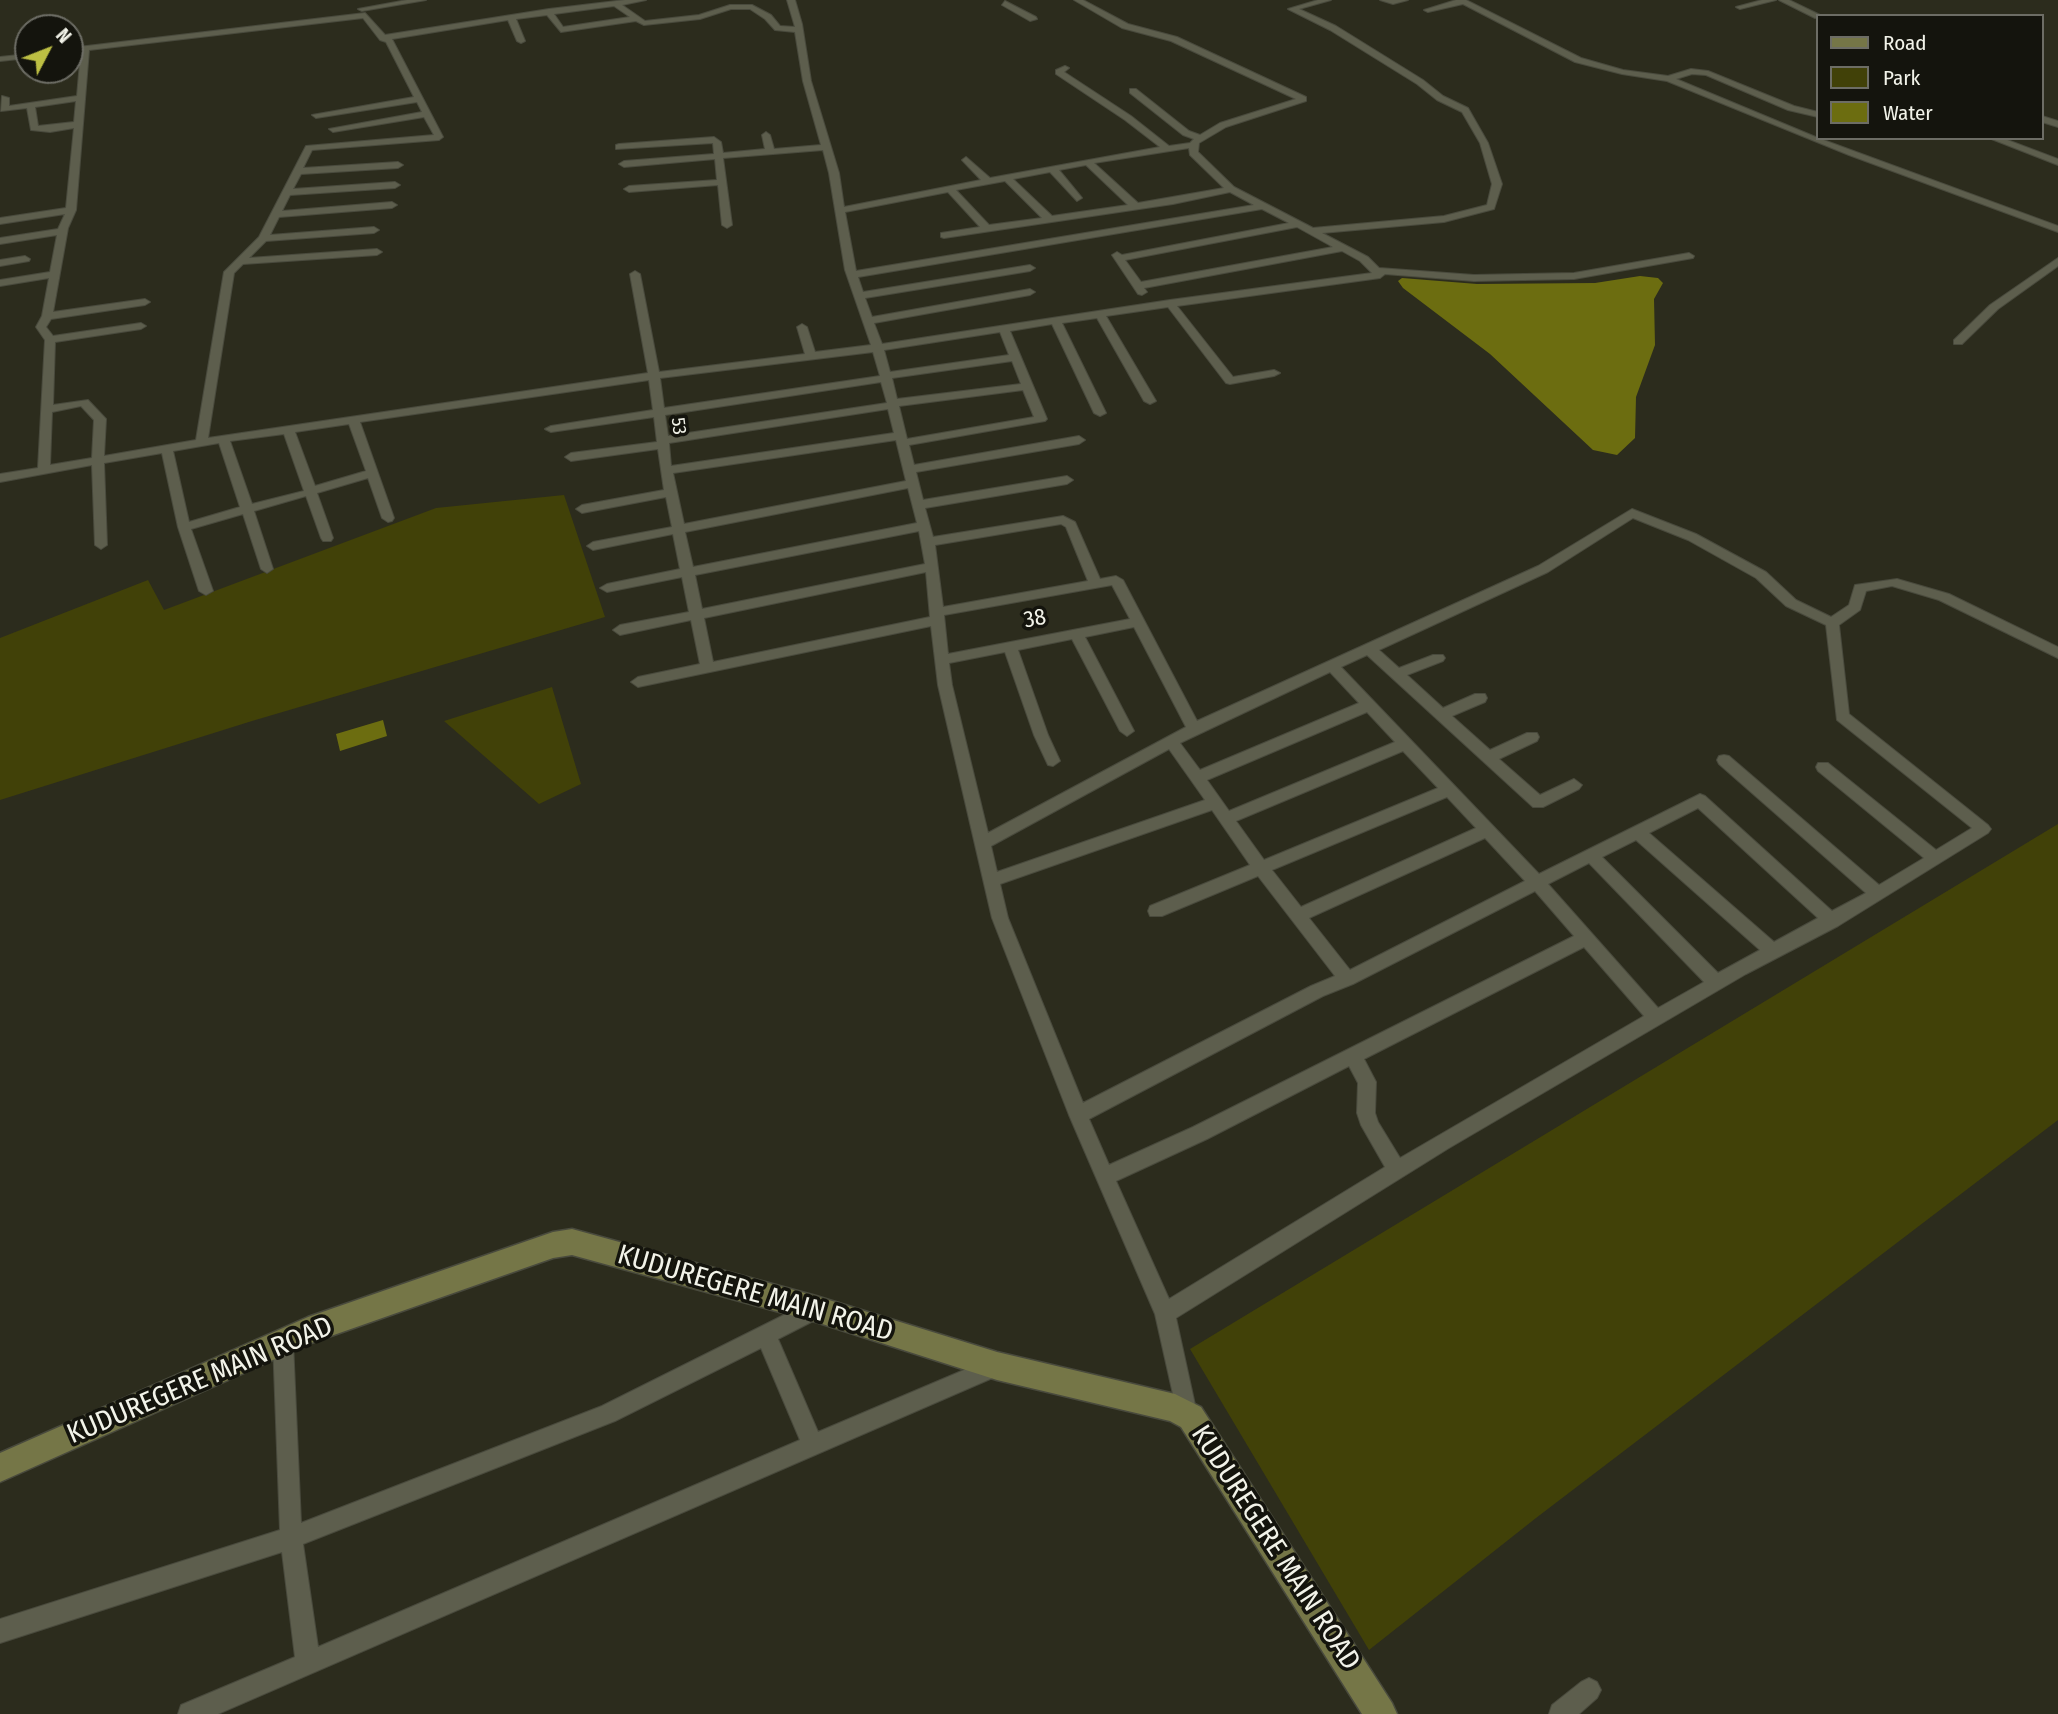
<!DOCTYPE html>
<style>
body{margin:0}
#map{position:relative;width:2058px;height:1714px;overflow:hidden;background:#2c2c1d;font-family:"Fira Sans Condensed",sans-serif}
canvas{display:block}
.legend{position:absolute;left:1816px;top:14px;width:228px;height:126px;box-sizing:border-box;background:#14140d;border:2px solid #6d6d65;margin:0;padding:9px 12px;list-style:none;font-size:21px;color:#f2f3e9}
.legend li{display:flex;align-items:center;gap:14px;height:35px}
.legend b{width:35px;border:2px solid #6d6d65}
.north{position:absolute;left:14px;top:14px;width:70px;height:70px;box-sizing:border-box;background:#14140d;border:2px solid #6d6d65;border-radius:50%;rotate:48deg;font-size:19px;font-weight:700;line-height:28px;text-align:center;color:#f2f3e9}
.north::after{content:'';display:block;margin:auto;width:24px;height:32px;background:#bdbf43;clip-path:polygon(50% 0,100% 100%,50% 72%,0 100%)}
</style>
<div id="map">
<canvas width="2058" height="1714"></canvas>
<ul class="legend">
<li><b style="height:9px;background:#757647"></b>Road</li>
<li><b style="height:19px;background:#414108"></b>Park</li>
<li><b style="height:19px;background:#6c6d10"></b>Water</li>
</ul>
<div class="north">N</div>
</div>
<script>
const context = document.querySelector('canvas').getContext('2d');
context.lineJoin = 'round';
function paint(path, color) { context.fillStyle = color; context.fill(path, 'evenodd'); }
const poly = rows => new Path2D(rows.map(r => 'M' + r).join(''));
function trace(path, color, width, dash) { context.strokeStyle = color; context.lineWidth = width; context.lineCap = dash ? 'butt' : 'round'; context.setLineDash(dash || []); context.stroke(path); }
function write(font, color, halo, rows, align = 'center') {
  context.font = font + ' "Fira Sans Condensed",sans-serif'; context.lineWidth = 7; context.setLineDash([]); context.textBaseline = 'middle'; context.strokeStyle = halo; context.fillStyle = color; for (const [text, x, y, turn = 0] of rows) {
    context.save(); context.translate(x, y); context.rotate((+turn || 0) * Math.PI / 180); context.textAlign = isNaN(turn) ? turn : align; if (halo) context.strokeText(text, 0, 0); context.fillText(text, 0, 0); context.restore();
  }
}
const green = poly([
 [564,495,605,617,252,721,0,800,0,638,148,580,164,610,436,508],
 [552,687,581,784,539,804,444,721],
 [2058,824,2058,1120,1536,1518,1369,1650,1190,1349]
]);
const water = poly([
 [1640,276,1658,278,1663,283,1654,299,1655,345,1636,397,1635,438,1617,455,1593,450,1490,354,1403,288,1398,281,1402,278,1477,284,1595,283],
 [383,720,387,736,340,751,336,734]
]);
const street = poly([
 [407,0,426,0,362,11,358,9,407,0],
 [625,0,646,0,622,5,645,21,699,15,730,5,752,5,771,15,780,26,795,27,787,0,795,0,802,24,811,81,839,173,844,207,981,180,962,160,966,157,990,178,1160,147,1125,120,1056,74,1056,70,1065,66,1069,68,1064,72,1131,116,1169,146,1190,143,1194,139,1183,135,1130,93,1130,89,1136,89,1189,131,1200,135,1220,123,1296,99,1171,41,1122,28,1074,0,1083,0,1128,24,1177,37,1306,97,1306,101,1226,127,1199,143,1198,152,1234,187,1313,228,1444,216,1487,205,1492,184,1480,143,1462,112,1437,100,1417,84,1330,30,1288,9,1318,0,1331,0,1299,9,1336,26,1423,80,1443,96,1468,108,1488,143,1502,184,1494,209,1444,222,1322,233,1368,257,1379,268,1474,275,1574,273,1689,253,1694,256,1693,258,1574,279,1474,281,1385,274,1380,278,1177,306,1233,377,1274,370,1280,373,1274,376,1230,384,1226,383,1168,307,1106,316,1156,401,1150,404,1144,401,1097,318,1062,323,1106,413,1100,416,1094,413,1052,324,1010,331,1047,419,1045,421,909,445,914,465,1079,436,1085,440,1079,444,916,472,923,500,1067,476,1073,480,1067,484,925,508,933,537,1063,516,1075,522,1100,579,1116,576,1123,580,1197,721,1538,566,1632,509,1696,534,1766,572,1796,600,1831,617,1849,605,1855,585,1897,579,1949,594,2058,647,2058,658,1939,600,1892,586,1866,591,1860,610,1839,625,1849,714,1988,825,1991,829,1988,833,1838,926,1746,974,1449,1148,1176,1318,1197,1414,1193,1421,1186,1425,1179,1421,1155,1314,1069,1115,992,918,938,685,931,626,638,687,631,682,638,677,700,664,691,620,620,635,613,630,620,625,689,612,682,577,607,592,600,588,607,584,680,569,673,534,593,550,587,546,593,542,672,527,666,497,582,513,576,509,582,505,664,490,658,449,571,461,565,457,571,453,657,442,654,417,551,432,545,429,551,426,653,410,649,380,360,422,394,518,392,521,388,522,382,518,368,478,317,493,333,538,331,541,323,541,321,538,306,496,254,511,273,569,267,573,261,569,243,514,191,529,213,591,206,595,199,591,178,527,162,453,104,463,107,545,101,549,95,545,92,465,0,482,0,474,38,468,45,340,36,327,42,316,49,278,0,286,0,280,50,272,57,235,0,244,0,238,58,229,65,214,0,224,0,218,66,208,74,128,50,132,31,130,27,108,1,111,2,96,9,98,9,106,77,96,81,51,70,52,70,48,365,13,385,35,549,9,625,0],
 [614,6,630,17,563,27,554,14,614,6],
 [731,9,750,9,765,19,775,30,795,32,803,81,821,145,774,149,770,135,766,132,762,135,765,149,723,153,721,142,714,137,619,144,616,145,616,149,713,143,714,154,624,161,619,164,624,167,715,159,717,180,629,186,624,189,629,192,718,185,722,225,727,228,732,225,723,158,823,150,829,173,845,270,871,345,815,352,807,327,802,324,797,327,805,354,659,372,640,274,635,271,630,274,648,373,208,438,234,273,243,264,377,255,382,252,377,249,249,258,266,241,374,233,379,230,374,227,270,235,279,217,392,208,397,205,392,202,282,211,290,195,395,188,400,185,395,182,293,189,301,174,398,168,403,165,398,162,303,168,312,150,439,140,443,137,392,39,508,20,517,41,521,43,525,41,516,19,547,15,561,32,636,21,644,25,700,19,731,9],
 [363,18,380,40,386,42,414,97,312,115,316,118,417,102,422,112,329,129,333,132,424,117,434,135,306,146,259,237,224,272,196,440,104,456,106,419,88,400,53,405,55,342,141,329,146,326,141,323,53,336,46,327,51,319,145,305,150,302,145,299,53,312,68,228,76,210,89,50,363,18],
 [76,101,74,122,38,126,35,107,76,101],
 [1189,148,1190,155,1224,188,1138,203,1094,163,1189,148],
 [1086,165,1128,205,1052,216,1013,179,1050,172,1077,201,1082,198,1059,170,1086,165],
 [1005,181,1042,218,989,225,956,190,1005,181],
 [948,192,980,227,941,233,941,237,944,238,1173,204,1230,192,1254,205,856,271,845,212,948,192],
 [1262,209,1289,223,1122,255,1117,252,1112,255,1138,294,1142,295,1147,292,1144,288,1342,251,1360,261,1372,273,1170,300,882,344,874,323,1030,295,1035,292,1030,289,872,317,865,298,1030,271,1035,268,1030,265,863,292,858,277,1262,209],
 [1297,227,1333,247,1141,282,1125,260,1297,227],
 [1000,332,1009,355,890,372,884,350,1000,332],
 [873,352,880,376,664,408,660,378,873,352],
 [1012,361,1021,384,897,399,892,378,1012,361],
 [881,382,887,403,668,436,665,415,881,382],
 [1023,390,1034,417,907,439,899,406,1023,390],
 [81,406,94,420,92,458,50,465,52,412,81,406],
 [888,409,894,433,671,466,669,443,888,409],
 [349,424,366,471,315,486,295,432,349,424],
 [284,434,304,491,252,504,230,441,284,434],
 [896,440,906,481,684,524,673,473,896,440],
 [219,443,240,507,189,522,173,451,219,443],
 [908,488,917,523,693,567,685,532,908,488],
 [1633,518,1688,540,1756,578,1786,606,1826,625,1837,720,1972,828,1936,850,1828,763,1818,763,1816,767,1818,771,1924,858,1879,885,1729,756,1724,755,1719,756,1717,760,1719,764,1866,893,1832,911,1705,796,1700,794,1539,874,1341,667,1367,655,1533,807,1543,807,1579,789,1582,785,1574,779,1540,795,1499,759,1537,741,1539,737,1537,733,1527,733,1490,750,1452,716,1485,702,1487,698,1485,694,1475,694,1443,708,1407,675,1443,661,1445,658,1443,655,1433,655,1399,668,1379,650,1548,572,1633,518],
 [1061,524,1066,527,1088,581,943,607,935,545,1061,524],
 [919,531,925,564,702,609,695,575,919,531],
 [926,572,930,617,713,662,704,618,926,572],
 [1112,585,1130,619,948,654,944,615,1112,585],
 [1134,627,1186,727,988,833,952,685,949,663,1005,652,1034,735,1048,765,1053,766,1060,761,1048,735,1018,650,1072,639,1120,731,1127,736,1134,731,1085,637,1134,627],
 [1330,672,1359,703,1200,770,1180,743,1330,672],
 [1367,712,1395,742,1229,811,1207,780,1367,712],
 [1169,749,1205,800,997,872,991,846,1169,749],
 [1403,751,1438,788,1264,860,1236,821,1403,751],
 [1447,797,1476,828,1301,907,1272,870,1447,797],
 [1698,808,1818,918,1774,942,1649,833,1698,808],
 [1212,810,1250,865,1150,906,1148,911,1150,916,1162,916,1258,876,1335,976,1311,986,1083,1103,1008,918,1000,884,1212,810],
 [1485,838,1525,881,1350,970,1309,918,1485,838],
 [1636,840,1760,950,1718,973,1602,857,1636,840],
 [1589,863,1704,982,1658,1008,1548,884,1589,863],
 [1535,891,1574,936,1193,1127,1109,1165,1089,1119,1323,996,1353,984,1535,891],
 [1584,947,1644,1016,1400,1158,1378,1122,1375,1113,1376,1082,1364,1059,1584,947],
 [1349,1066,1358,1083,1357,1113,1361,1125,1385,1167,1169,1299,1116,1181,1207,1139,1349,1066],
 [1380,0,1408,0,1393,4,1380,0],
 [1456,0,1466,0,1581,58,1623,70,1668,76,1691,69,1708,71,1794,106,1818,112,1818,117,1788,110,1706,75,1692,74,1676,79,1818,138,2058,226,2058,232,1849,155,1667,81,1622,74,1575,62,1463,4,1428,12,1424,10,1456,0],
 [1762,0,1776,0,1740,9,1736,7,1762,0],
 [1779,0,1789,0,1822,16,1815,18,1779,0],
 [1005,1,1036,17,1037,19,1030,21,1002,5,1005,1],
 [28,54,28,58,0,61,0,57,28,54],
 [53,70,70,70,44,76,40,74,53,70],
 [2042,116,2058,121,2058,127,2042,122,2042,116],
 [1989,138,2002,138,2058,159,2058,165,1989,138],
 [25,256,30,259,29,261,0,266,0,260,25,256],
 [2058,258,2058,266,1998,309,1962,344,1954,344,1954,340,1990,305,2058,258],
 [816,1299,823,1302,826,1309,823,1316,778,1339,818,1432,997,1356,1004,1359,1007,1366,1004,1373,218,1714,178,1714,181,1705,295,1657,282,1552,0,1643,0,1619,280,1530,273,1342,276,1335,283,1332,290,1335,293,1342,301,1523,602,1406,816,1299],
 [761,1348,800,1440,318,1647,303,1544,615,1421,761,1348],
 [1589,1678,1597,1682,1601,1690,1597,1698,1579,1714,1549,1714,1552,1705,1581,1682,1589,1678]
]);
const secondary = poly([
 [572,1229,816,1296,997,1352,1175,1394,1201,1407,1392,1703,1397,1714,1362,1714,1181,1427,1170,1421,997,1380,816,1322,572,1255,553,1258,311,1343,0,1482,0,1453,308,1317,553,1232,572,1229]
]);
const farStreetnames = [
 ["53",678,426,83]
];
const streetNames = [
 ["38",1035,619,-11]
];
const nearStreetnames = [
 ["KUDUREGERE MAIN ROAD",755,1294,16],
 ["KUDUREGERE MAIN ROAD",200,1381,-23],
 ["KUDUREGERE MAIN ROAD",1275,1548,57]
];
paint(green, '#414108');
paint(water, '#6c6d10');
trace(street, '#494a3d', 2);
trace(secondary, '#494a3d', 3);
paint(street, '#5d5e4d');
paint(secondary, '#757647');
write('19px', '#f2f3e9', '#14140d', farStreetnames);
write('23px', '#f2f3e9', '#14140d', streetNames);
write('28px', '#f2f3e9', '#14140d', nearStreetnames);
</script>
